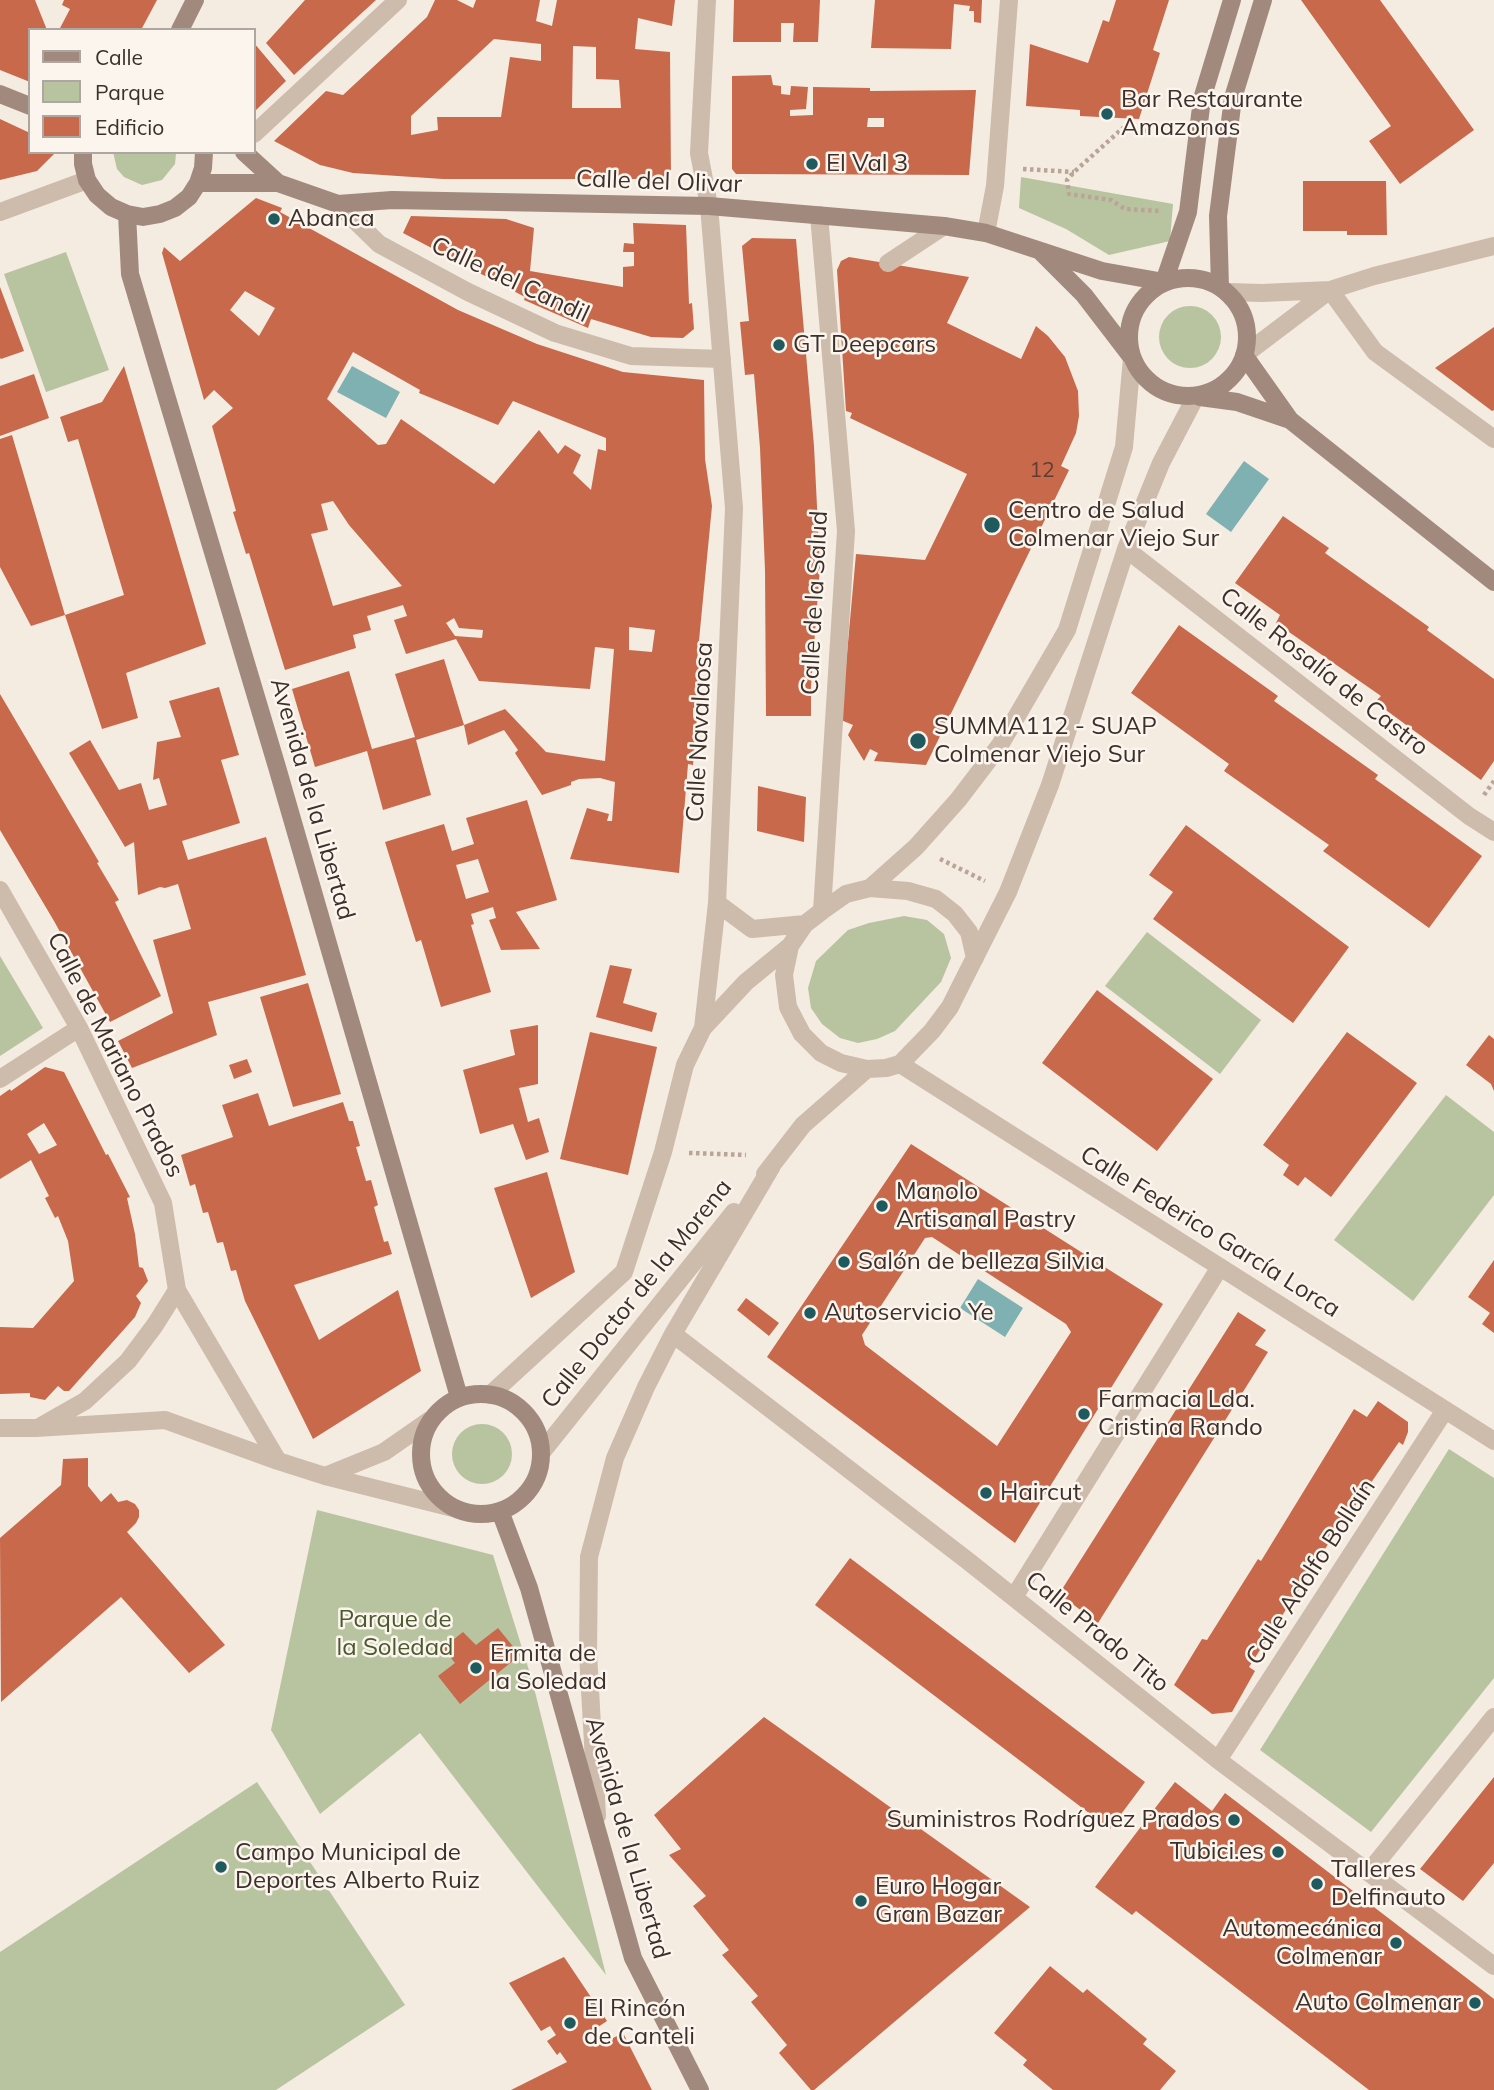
<!DOCTYPE html>
<meta charset="utf-8">
<style>
body{margin:0}
#map{position:relative;width:1494px;height:2090px;overflow:hidden;background:#f4ebe1;font-family:Mulish,sans-serif}
canvas{display:block}
.legend{position:absolute;left:28px;top:28px;width:228px;height:126px;box-sizing:border-box;background:#fbf5ee;border:2px solid #aea6a0;margin:0;padding:9px 12px;list-style:none;font-size:21px;color:#3b302b}
.legend li{display:flex;align-items:center;gap:14px;height:35px}
.legend b{width:35px;border:2px solid #aea6a0}
</style>
<div id="map">
<canvas width="1494" height="2090"></canvas>
<ul class="legend">
<li><b style="height:9px;background:#a18a7d"></b>Calle</li>
<li><b style="height:19px;background:#b8c4a0"></b>Parque</li>
<li><b style="height:19px;background:#c8694b"></b>Edificio</li>
</ul>
</div>
<script>
const context = document.querySelector('canvas').getContext('2d');
context.lineJoin = 'round';
function paint(path, color) { context.fillStyle = color; context.fill(path, 'evenodd'); }
const poly = rows => new Path2D(rows.map(r => 'M' + r).join(''));
function trace(path, color, width, dash) { context.strokeStyle = color; context.lineWidth = width; context.lineCap = dash ? 'butt' : 'round'; context.setLineDash(dash || []); context.stroke(path); }
function write(font, color, halo, rows, align = 'center') {
  context.font = font + ' Mulish,sans-serif'; context.lineWidth = 5; context.setLineDash([]); context.textBaseline = 'middle'; context.strokeStyle = halo; context.fillStyle = color; for (const [text, x, y, turn = 0] of rows) {
    context.save(); context.translate(x, y); context.rotate((+turn || 0) * Math.PI / 180); context.textAlign = isNaN(turn) ? turn : align; if (halo) context.strokeText(text, 0, 0); context.fillText(text, 0, 0); context.restore();
  }
}
const green = poly([
 [113,152,176,152,176,154,175,164,162,180,142,185,124,177,117,169],
 [1021,177,1173,204,1170,241,1109,255,1066,229,1019,208],
 [66,252,109,370,46,392,4,274],
 '1159 337a31 31 0 1 1 62 0a31 31 0 1 1-62 0Z',
 [904,916,927,920,944,934,951,958,941,982,895,1031,877,1039,858,1043,840,1038,822,1024,811,1008,808,988,816,961,848,930,869,923],
 [1147,932,1261,1020,1220,1074,1105,986],
 [0,956,43,1028,0,1056],
 [1446,1095,1494,1132,1494,1195,1413,1301,1334,1240],
 '452 1454a30 30 0 1 1 60 0a30 30 0 1 1-60 0Z',
 [1449,1449,1494,1478,1494,1678,1371,1832,1260,1750],
 [317,1510,493,1555,532,1680,606,1975,420,1733,320,1814,271,1730],
 [257,1782,405,2005,276,2090,0,2090,0,1952]
]);
const water = poly([
 [352,366,400,392,386,418,337,392],
 [1244,461,1269,479,1231,532,1206,514],
 [978,1279,1023,1308,1005,1337,960,1308]
]);
const building = poly([
 [0,0,35,0,47,30,30,30,30,82,0,70],
 [64,0,157,0,141,30,59,30,70,9,62,5],
 [305,0,376,0,294,75,266,43],
 [435,0,457,0,473,8,476,0,540,0,536,21,552,26,557,0,675,0,672,26,638,18,635,49,670,52,671,179,443,179,353,173,320,165,274,141,326,91,343,95,427,17],
 [494,39,541,44,541,61,510,57,501,117,437,117,438,130,411,135,411,116],
 [573,46,596,47,596,79,619,80,621,108,572,108],
 [734,0,820,0,818,42,793,42,794,23,781,23,781,42,733,42],
 [875,0,982,0,981,23,974,22,974,11,969,11,970,6,954,4,951,49,871,48],
 [1116,0,1169,0,1153,50,1160,53,1139,119,1080,116,1080,110,1026,106,1030,44,1088,63,1103,20,1109,22],
 [1301,0,1380,0,1474,130,1400,184,1369,141,1391,126],
 [254,43,286,81,254,112],
 [771,75,773,85,781,86,781,94,790,95,791,86,808,87,806,109,790,110,790,116,813,115,813,87,870,88,870,91,976,90,969,175,736,174,732,169,732,76],
 [868,118,884,118,884,127,867,127],
 [0,119,30,133,30,152,56,152,37,171,0,180],
 [1303,181,1386,181,1387,235,1347,235,1347,231,1303,231],
 [256,198,282,208,280,212,458,310,537,344,623,372,704,380,705,459,712,506,697,661,703,662,698,709,693,708,693,717,697,717,693,765,688,764,679,873,570,859,587,808,609,814,607,821,612,821,615,782,600,778,579,779,571,782,571,785,542,795,515,753,518,750,504,730,468,745,464,725,416,740,431,795,383,810,367,751,315,767,292,689,349,671,372,749,415,737,395,674,444,659,464,725,505,709,546,752,605,761,614,649,595,647,590,689,479,681,456,639,406,654,394,620,407,616,403,605,367,616,371,630,353,635,356,648,285,670,249,553,246,554,233,512,236,511,212,426,233,408,214,390,204,400,162,253,164,247,180,261],
 [245,291,275,308,259,336,230,310],
 [353,352,420,390,419,393,498,425,513,401,606,438,606,451,598,449,591,490,573,473,581,455,565,445,558,454,539,430,494,484,401,419,386,444,378,445,327,399],
 [333,501,349,525,402,586,333,606,311,534,328,530,321,504],
 [454,618,459,628,483,630,482,638,455,636,446,623],
 [629,627,655,630,652,652,629,650],
 [411,216,506,219,534,228,530,271,623,287,623,267,634,266,634,252,623,252,624,243,634,244,633,223,686,225,689,304,692,303,694,329,683,338,651,337,591,319,588,328,524,300,525,297,403,233],
 [752,238,796,239,814,446,820,567,811,686,811,716,766,716,765,570,760,448,754,374,745,375,740,322,749,321,742,246],
 [849,257,969,277,947,323,1021,359,1036,326,1048,336,1065,357,1078,391,1079,416,1076,433,1061,466,1069,470,926,765,874,761,878,753,870,749,864,761,848,735,853,725,841,720,856,554,925,560,967,474,850,418,852,413,846,411,837,270,841,261],
 [0,287,24,351,1,359,0,358],
 [1494,327,1494,410,1492,411,1435,368],
 [124,366,206,644,126,673,138,718,102,729,65,615,31,626,0,567,0,439,12,435,65,615,124,595,78,439,68,442,60,417,102,402],
 [34,374,49,418,0,436,0,386],
 [1283,516,1329,548,1325,553,1429,627,1427,630,1494,679,1494,761,1481,780,1375,702,1381,696,1276,623,1280,615,1235,583],
 [1179,625,1278,696,1274,701,1378,775,1375,779,1482,856,1429,928,1323,851,1329,845,1224,771,1229,764,1131,693],
 [219,687,239,755,221,760,240,823,182,841,188,860,266,837,306,975,208,1002,217,1035,132,1068,118,1041,173,1013,153,940,191,929,178,884,165,888,160,887,138,895,134,842,125,847,69,753,90,740,119,790,141,783,149,810,167,805,159,778,153,780,157,742,181,737,169,701],
 [0,694,99,862,97,863,119,900,115,902,161,996,110,1022,54,921,0,830],
 [758,786,806,797,804,842,757,831],
 [527,800,557,900,516,912,540,949,501,950,489,920,496,918,493,907,471,914,474,924,471,925,491,992,441,1007,421,940,416,942,385,842,444,824,452,851,474,844,466,818],
 [478,859,489,892,466,899,456,865],
 [1186,825,1349,947,1293,1023,1153,919,1173,892,1149,875],
 [610,965,632,969,623,1003,657,1013,652,1032,596,1017],
 [308,983,341,1094,293,1107,260,997],
 [1097,990,1213,1079,1157,1151,1042,1063],
 [538,1025,538,1084,519,1088,528,1122,539,1118,549,1152,526,1160,513,1124,480,1134,463,1070,515,1055,510,1030],
 [590,1032,657,1047,628,1175,560,1159],
 [1347,1032,1417,1083,1331,1197,1305,1177,1298,1186,1283,1175,1289,1165,1263,1145],
 [1489,1035,1494,1039,1494,1091,1491,1084,1466,1065],
 [247,1059,252,1072,234,1079,229,1065],
 [45,1067,64,1072,106,1155,108,1154,130,1197,127,1198,135,1234,139,1267,143,1268,148,1281,136,1296,141,1303,135,1317,69,1391,64,1391,58,1386,45,1400,30,1397,30,1393,0,1394,0,1327,33,1328,74,1281,68,1241,58,1216,55,1218,45,1198,49,1196,31,1160,0,1179,0,1096,10,1089,11,1091],
 [44,1123,57,1145,39,1154,27,1134],
 [258,1093,269,1126,343,1102,349,1121,353,1121,360,1146,356,1147,366,1181,371,1180,378,1205,374,1207,384,1242,388,1241,392,1254,294,1285,319,1340,398,1290,421,1371,313,1439,245,1301,236,1270,231,1271,223,1242,217,1243,208,1212,203,1213,195,1184,190,1186,181,1155,233,1137,222,1105],
 [911,1144,1163,1304,1015,1543,767,1357],
 [932,1237,1066,1324,1071,1332,997,1446,865,1345,862,1335,925,1238],
 [547,1172,575,1272,531,1298,494,1188],
 [1494,1260,1494,1333,1482,1324,1490,1313,1468,1297],
 [746,1298,779,1323,769,1336,737,1310],
 [1238,1312,1266,1330,1255,1345,1268,1352,1098,1623,1059,1594],
 [1378,1401,1408,1422,1408,1432,1403,1445,1399,1442,1355,1506,1354,1504,1249,1667,1255,1671,1232,1712,1212,1714,1174,1685,1202,1639,1207,1640,1258,1559,1261,1561,1354,1409,1367,1417],
 [88,1458,88,1486,101,1502,111,1493,118,1502,127,1500,135,1504,139,1510,139,1517,136,1523,127,1532,225,1645,189,1673,121,1597,1,1702,0,1538,61,1485,63,1459],
 [850,1558,1145,1782,1110,1829,815,1605],
 [498,1628,520,1655,460,1704,438,1676,455,1663,443,1648,463,1632,476,1645],
 [764,1717,1030,1907,814,2090,811,2090,779,2053,787,2045,751,2002,758,1996,722,1955,729,1950,693,1906,706,1896,669,1855,681,1849,654,1815],
 [1494,1777,1494,1863,1463,1901,1420,1869],
 [1175,1782,1212,1811,1225,1793,1494,1999,1494,2090,1369,2090,1136,1911,1132,1915,1095,1887],
 [564,1957,607,2021,586,2035,595,2047,623,2033,652,2090,511,2090,567,2062,560,2052,557,2055,547,2041,556,2035,550,2026,541,2031,509,1983],
 [1050,1966,1083,1993,1087,1989,1147,2039,1143,2044,1176,2071,1160,2090,1053,2090,1023,2065,1027,2060,994,2033]
]);
const path = poly([
 [1146,131,1123,128,1074,172,1067,180,1069,194,1111,200,1125,209,1161,211],
 [1023,169,1074,172],
 [1484,795,1494,781],
 [940,859,985,881],
 [689,1153,746,1155]
]);
const lane = poly([
 [888,263,944,226]
]);
const street = poly([
 [254,134,398,0],
 [338,204,379,244,468,292,555,333,631,356,722,359],
 [0,212,87,180],
 [819,215,846,531,822,911],
 [986,233,995,186,1009,0],
 [1330,290,1375,352,1494,439],
 [1227,292,1262,293,1330,290,1374,276,1494,246],
 [1244,355,1330,290],
 [1126,549,1469,816,1494,832],
 [870,888,916,847,958,800,1000,745,1067,630,1124,447,1132,358],
 [0,890,79,1028,163,1203,177,1290,278,1461],
 [717,903,752,929,805,924],
 [975,958,969,932,955,914,936,899,908,891,870,888,846,894,822,911,805,924,790,946,784,975,788,1007,802,1034,821,1053,841,1063,867,1069,886,1068,900,1064,932,1031,950,1007,964,979,1008,892,1050,785,1126,549,1161,463,1196,396],
 [703,1028,746,982,790,946],
 [900,1064,1494,1441],
 [0,1079,79,1028],
 [765,1174,803,1125,867,1069],
 [673,1334,968,1561,1218,1760,1494,1966],
 [490,1395,624,1272,663,1152,685,1065,703,1028,717,903,734,508,709,206,699,153,707,0],
 [41,1426,85,1401,128,1361,155,1325,177,1290],
 [0,1428,36,1428,165,1420,278,1461,325,1476,457,1509],
 [541,1453,734,1212],
 [325,1476,384,1452,430,1420],
 [1014,1597,1220,1267],
 [1218,1760,1445,1410],
 [597,1816,588,1653,589,1557,615,1458,646,1387,673,1334,772,1166],
 [1369,1872,1494,1717]
]);
const secondary = poly([
 [180,30,195,0],
 [0,94,30,106],
 [83,152,83,164,87,180,97,195,111,207,127,214,143,217,160,214,175,208,189,197,198,183,203,168,204,152],
 [244,152,278,183],
 [198,183,278,183,338,204,392,200,709,206,944,226,986,233,1102,271,1164,282],
 [127,214,130,274,277,767,459,1397],
 [1041,252,1084,295,1130,355],
 '1129 337a59 59 0 1 1 118 0a59 59 0 1 1-118 0Z',
 [1164,282,1188,212,1202,99,1232,0],
 [1220,287,1218,216,1233,98,1263,0],
 [1244,355,1290,420,1494,582],
 [1200,397,1237,402,1290,420],
 '421 1454a60 60 0 1 1 120 0a60 60 0 1 1-120 0Z',
 [500,1511,529,1588,633,1958,700,2090]
]);
const markers = [
 [1107,114,7,"#1f5a5e"],
 [812,164,7,"#1f5a5e"],
 [274,219,7,"#1f5a5e"],
 [779,345,7,"#1f5a5e"],
 [992,525,9,"#1f5a5e"],
 [918,741,9,"#1f5a5e"],
 [882,1206,7,"#1f5a5e"],
 [844,1262,7,"#1f5a5e"],
 [810,1313,7,"#1f5a5e"],
 [1084,1414,7,"#1f5a5e"],
 [986,1493,7,"#1f5a5e"],
 [476,1668,7,"#1f5a5e"],
 [1234,1820,7,"#1f5a5e"],
 [1278,1852,7,"#1f5a5e"],
 [221,1867,7,"#1f5a5e"],
 [1317,1884,7,"#1f5a5e"],
 [861,1901,7,"#1f5a5e"],
 [1396,1943,7,"#1f5a5e"],
 [1475,2003,7,"#1f5a5e"],
 [570,2023,7,"#1f5a5e"]
];
const numberNames = [
 ["12",1042,471]
];
const poiNames = [
 ["Bar Restaurante",1121,100],
 ["Amazonas",1121,128],
 ["El Val 3",826,164],
 ["Abanca",288,219],
 ["GT Deepcars",793,345],
 ["Centro de Salud",1008,511],
 ["Colmenar Viejo Sur",1008,539],
 ["SUMMA112 - SUAP",934,727],
 ["Colmenar Viejo Sur",934,755],
 ["Manolo",896,1192],
 ["Artisanal Pastry",896,1220],
 ["Salón de belleza Silvia",858,1262],
 ["Autoservicio Ye",824,1313],
 ["Farmacia Lda.",1098,1400],
 ["Cristina Rando",1098,1428],
 ["Haircut",1000,1493],
 ["Ermita de",490,1654],
 ["la Soledad",490,1682],
 ["Suministros Rodríguez Prados",1220,1820,"right"],
 ["Tubici.es",1264,1852,"right"],
 ["Campo Municipal de",235,1853],
 ["Deportes Alberto Ruiz",235,1881],
 ["Talleres",1331,1870],
 ["Delfinauto",1331,1898],
 ["Euro Hogar",875,1887],
 ["Gran Bazar",875,1915],
 ["Automecánica",1382,1929,"right"],
 ["Colmenar",1382,1957,"right"],
 ["Auto Colmenar",1461,2003,"right"],
 ["El Rincón",584,2009],
 ["de Canteli",584,2037]
];
const streetNames = [
 ["Calle del Olivar",659,182,2],
 ["Calle del Candil",510,280,25],
 ["Calle de la Salud",815,603,-87],
 ["Calle Rosalía de Castro",1324,672,38],
 ["Calle Navalaosa",700,732,-87],
 ["Avenida de la Libertad",312,799,74],
 ["Calle de Mariano Prados",115,1055,63],
 ["Calle Federico García Lorca",1210,1232,32],
 ["Calle Doctor de la Morena",637,1294,-51],
 ["Calle Adolfo Bollaín",1311,1572,-57],
 ["Calle Prado Tito",1097,1632,39],
 ["Avenida de la Libertad",627,1838,74]
];
const parkNames = [
 ["Parque de",395,1620],
 ["la Soledad",395,1648]
];
paint(green, '#b8c4a0');
paint(water, '#7fb0b2');
paint(building, '#c8694b');
trace(path, '#b9a596', 4.5, [3.5, 3.5]);
trace(lane, '#cdbbac', 18);
trace(street, '#cdbbac', 18);
trace(secondary, '#a18a7d', 18);
for (const [x, y, r, color] of markers) { const dot = new Path2D(); dot.arc(x, y, r, 0, 2 * Math.PI); context.fillStyle = color; context.fill(dot); trace(dot, '#fbf5ee', 2.5); }
write('21px', '#5e3e33', null, numberNames);
write('24px', '#3b302b', '#fbf5ee', poiNames, 'left');
write('24px', '#3b302b', '#fbf5ee', streetNames);
write('24px', '#4a5a2e', '#fbf5ee', parkNames);
</script>
